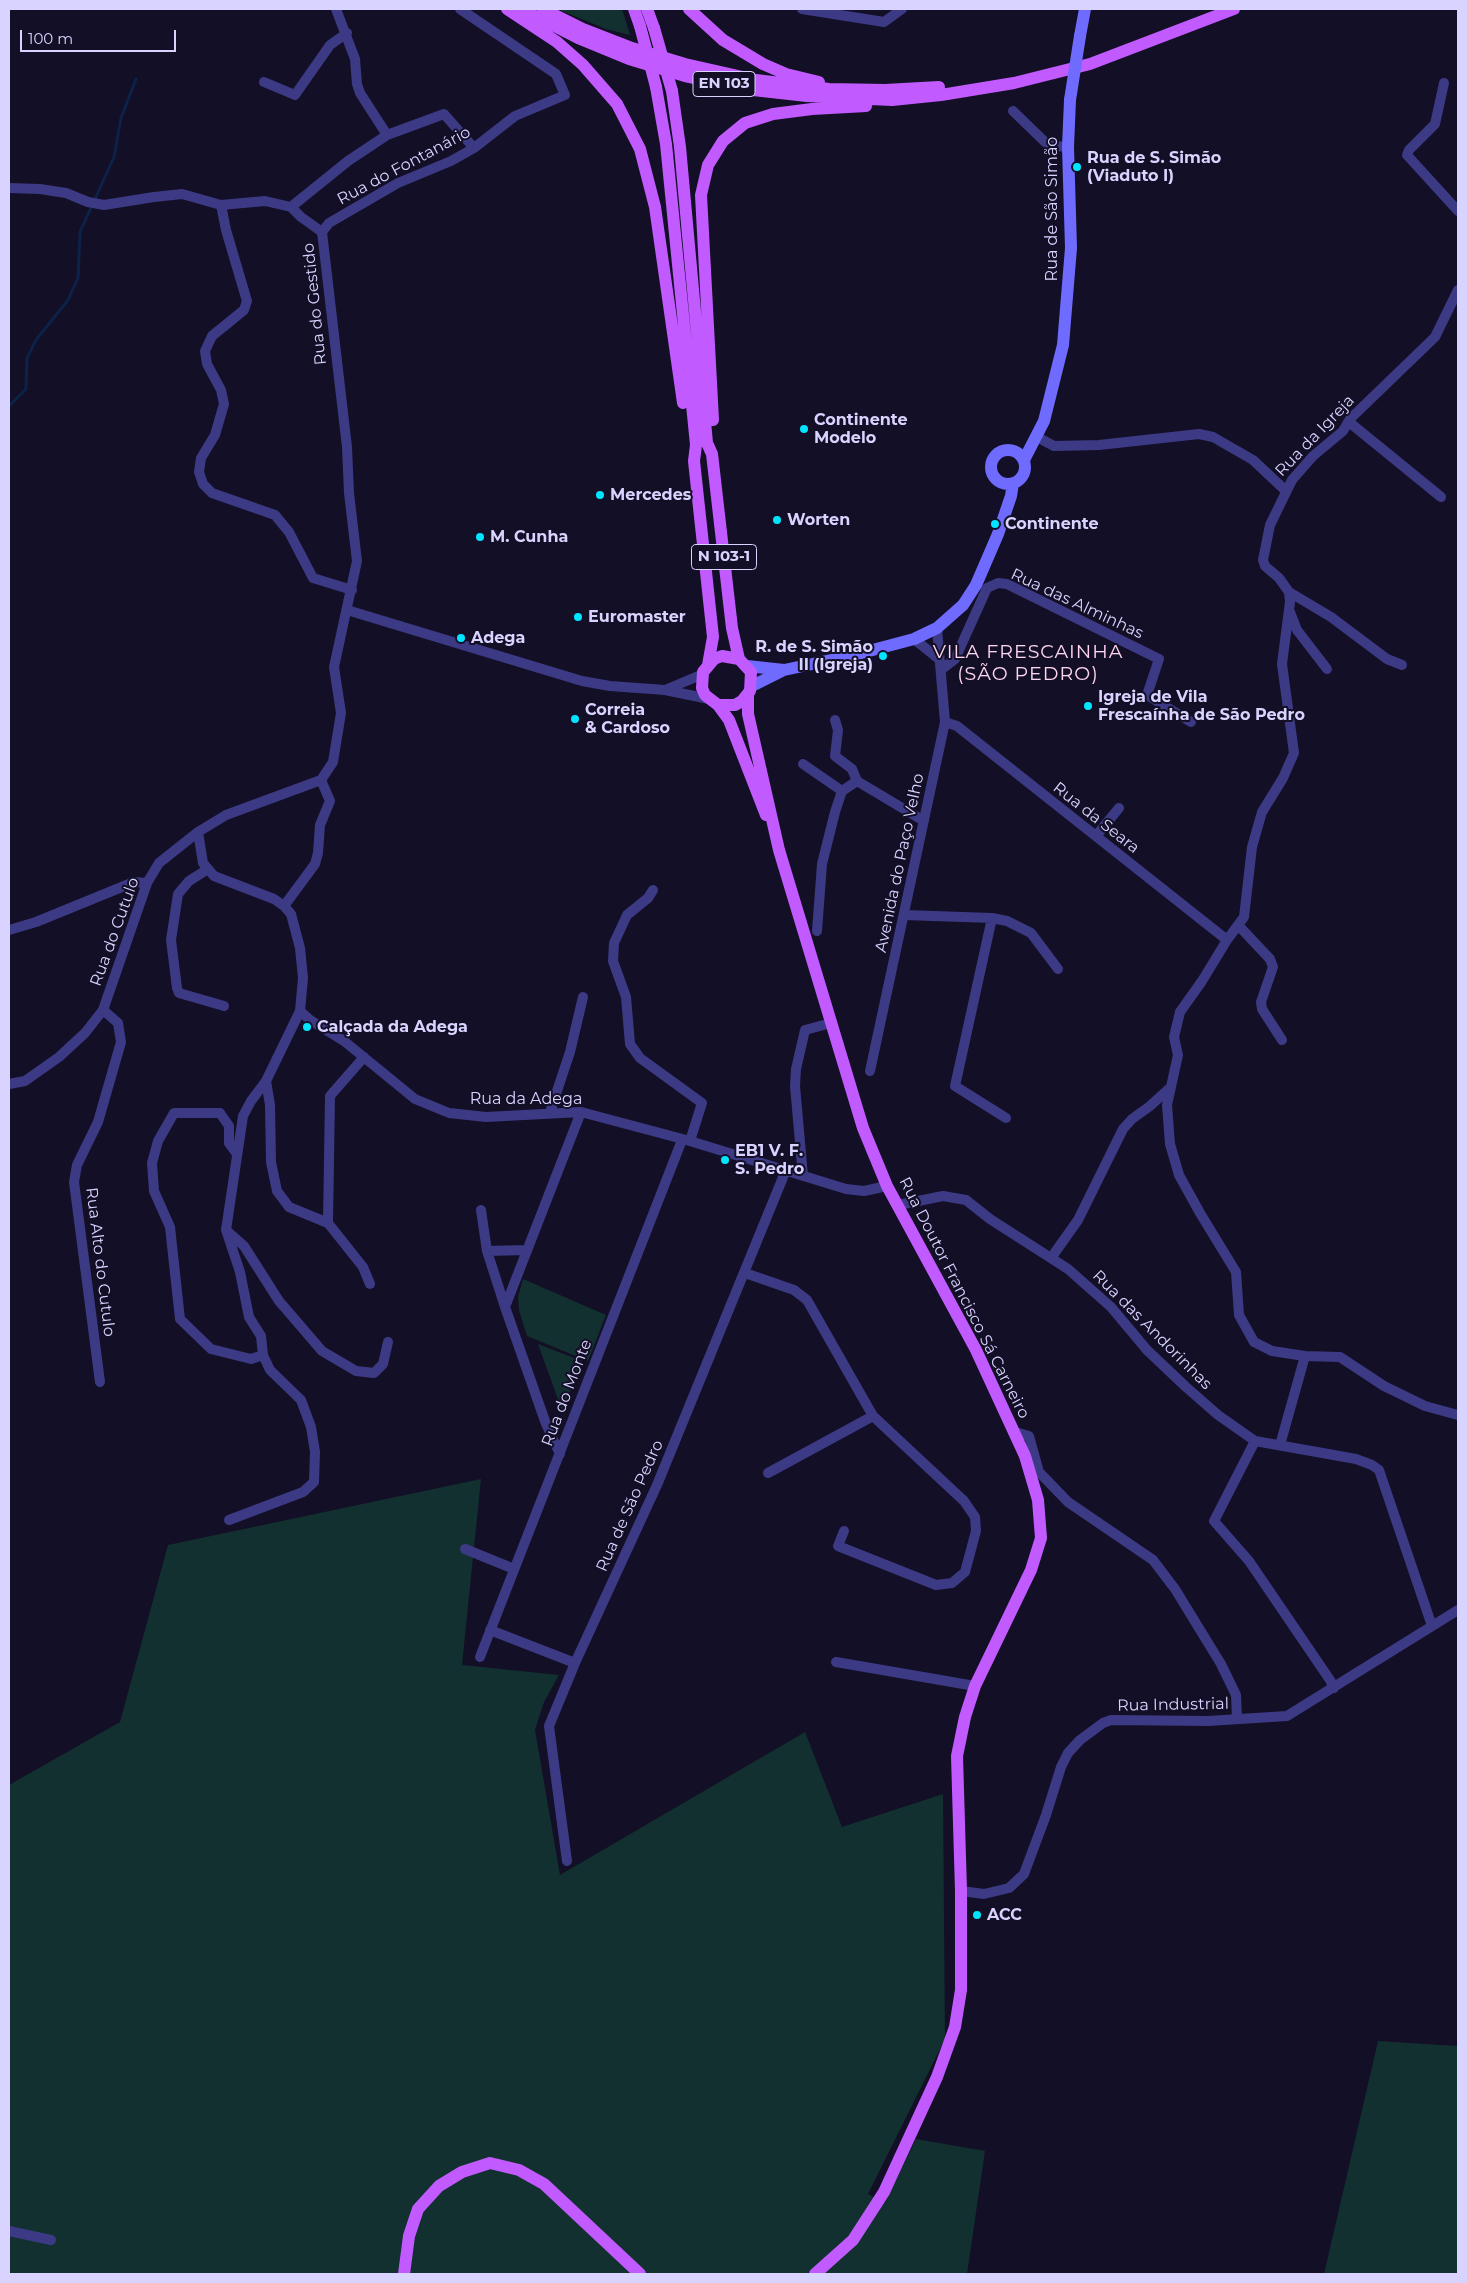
<!DOCTYPE html>
<meta charset="utf-8">
<style>
body{margin:0}
#map{position:relative;width:1467px;height:2283px;overflow:hidden;background:#130f26;font-family:Montserrat,sans-serif}
canvas{display:block}
.frame{position:absolute;inset:0;border:10px solid #d9d4ff;pointer-events:none}
.scale{position:absolute;left:20px;top:30px;width:156px;height:22px;box-sizing:border-box;border:2px solid #d9d4ff;border-top:0;padding-left:6px;font-size:15px;line-height:18px;white-space:nowrap;color:#d9d4ff;-webkit-text-stroke:4px #130f26;paint-order:stroke}
</style>
<div id="map">
<canvas width="1467" height="2283"></canvas>
<div class="frame"></div>
<div class="scale">100 m</div>
</div>
<script>
const g = document.querySelector('canvas').getContext('2d');
g.lineJoin = 'round';
function paint(path, color) { g.fillStyle = color; g.fill(path, 'evenodd'); }
const toPath = rows => new Path2D(rows.map(r => 'M' + r).join(''));
function strokePath(path, color, width, dash) { g.strokeStyle = color; g.lineWidth = width; g.lineCap = dash ? 'butt' : 'round'; g.setLineDash(dash || []); g.stroke(path); }
function label(font, color, halo, rows, align = 'center') {
  g.font = font + ' Montserrat,sans-serif'; g.lineWidth = 4; g.setLineDash([]); g.textBaseline = 'middle'; g.strokeStyle = halo; g.fillStyle = color; for (const [text, x, y, turn = 0] of rows) {
    g.save(); g.translate(x, y); g.rotate((+turn || 0) * Math.PI / 180); g.textAlign = isNaN(turn) ? turn : align; if (halo) g.strokeText(text, 0, 0); g.fillText(text, 0, 0); g.restore();
  }
}
const green = toPath([
 [557,9,622,9,630,35,606,29],
 [523,1279,606,1315,588,1361,527,1336,519,1310,518,1297],
 [538,1344,582,1361,562,1411,560,1405],
 [481,1479,462,1665,559,1675,544,1702,535,1730,560,1875,805,1732,842,1827,943,1794,945,2039,868,2194,885,2203,916,2139,985,2151,967,2274,9,2274,9,1785,120,1722,168,1545],
 [1378,2041,1458,2046,1458,2274,1324,2274]
]);
const stream = toPath([
 [9,406,26,389,27,358,36,340,68,300,78,278,80,232,114,157,121,118,136,79]
]);
const minor = toPath([
 [336,9,355,59,357,84,360,93,387,135],
 [802,9,884,22,902,9],
 [264,82,295,95,330,45,347,33],
 [1444,83,1435,124,1409,150,1407,155,1458,211],
 [1013,111,1045,142,1055,146,1068,147],
 [9,188,40,189,66,193,88,202,104,205,154,197,182,194,221,205,265,201,291,207,301,217,322,232,347,447,349,493,357,561,334,667,341,713,333,762,321,780,226,815,198,832,159,863,147,883,103,1010,85,1033,59,1057,25,1081,9,1084],
 [221,205,226,230,247,301,244,310,212,336,205,351,207,364,221,390,224,404,215,435,201,458,199,472,203,484,212,493,275,515,289,532,313,578,352,590],
 [291,207,348,161,387,135,444,114,474,148],
 [322,232,329,223,398,183,451,161,474,148,515,116,565,95,556,74,460,9],
 [1458,290,1435,337,1350,419,1343,431,1313,456,1292,480,1270,525,1263,560,1265,566,1279,578,1289,592,1290,602,1282,664,1294,753,1283,778,1262,812,1252,847,1244,917,1227,940,1202,981,1180,1012,1174,1037,1178,1055,1167,1105,1170,1144,1179,1175,1200,1213,1236,1272,1239,1315,1254,1342,1272,1351,1305,1356,1340,1357,1384,1386,1425,1406,1458,1415],
 [1349,422,1441,497],
 [1037,437,1054,446,1099,445,1199,434,1213,437,1253,460,1286,491],
 [1289,592,1331,617,1387,659,1402,665],
 [347,610,582,681,610,686,665,690,709,699],
 [1290,612,1297,630,1327,669],
 [914,639,939,659],
 [942,669,955,659,987,588,998,583,1007,584,1159,659,1147,695,1191,722],
 [665,690,703,674],
 [835,720,838,730,835,756,852,769,857,781,924,821],
 [945,722,957,726,1227,940],
 [803,764,842,791],
 [198,832,203,863,214,876,274,899,284,906,291,914,300,948,303,978,300,1011,310,1020,344,1041,415,1099,449,1113,486,1117,581,1112,690,1141,846,1189,864,1191,887,1186],
 [1096,836,1119,808],
 [208,869,189,881,178,894,171,940,177,988,179,993,224,1006],
 [653,890,648,898,627,915,614,943,613,961,626,997,630,1044,640,1058,702,1103,690,1141],
 [284,906,315,864,318,853,320,825,330,801,321,780],
 [904,915,992,918,1007,921,1031,933,1058,969],
 [992,918,955,1086,1006,1118],
 [1238,925,1270,959,1273,967,1261,1002,1262,1009,1282,1040],
 [9,930,36,922,134,882,147,883],
 [817,931,822,864,835,812,842,791,857,781],
 [364,1057,330,1096,328,1223,363,1267,370,1284],
 [870,1071,945,722,937,628],
 [266,1081,270,1105,271,1162,277,1191,289,1207,328,1223],
 [550,1112,570,1052,583,997],
 [237,1154,229,1143,229,1126,220,1113,174,1113,158,1141,152,1163,154,1191,170,1227,180,1319,211,1349,251,1359,263,1355],
 [803,1176,795,1086,796,1069,805,1030,831,1023],
 [898,1205,943,1196,966,1200,990,1219,1068,1269,1111,1307,1147,1350,1186,1387,1218,1415,1255,1441,1356,1459,1372,1465,1379,1470,1432,1626],
 [481,1210,487,1251],
 [227,1231,244,1246,279,1301,322,1351,356,1371,374,1373,383,1364,388,1342],
 [1051,1258,1078,1220,1123,1129,1132,1119,1150,1106,1171,1087],
 [745,1273,794,1290,807,1300,873,1416,964,1501,975,1517,976,1531,965,1572,952,1583,936,1585,838,1546,844,1531],
 [505,1307,487,1251,526,1250],
 [100,1382,74,1182,77,1165,98,1122,121,1042,118,1023,103,1010],
 [1015,1432,1029,1436,1039,1472,1068,1502,1153,1560,1175,1589,1221,1664,1236,1695,1237,1719],
 [1255,1441,1214,1521,1249,1561,1330,1680,1334,1688],
 [1280,1445,1305,1356],
 [560,1454,546,1424,505,1307,581,1112],
 [768,1473,873,1416],
 [229,1520,303,1492,314,1482,315,1452,311,1427,301,1400,270,1370,263,1355,261,1336,249,1317,240,1272,226,1230,243,1116,251,1101,266,1081,300,1011],
 [465,1549,514,1569],
 [490,1630,575,1663],
 [480,1657,682,1140],
 [836,1662,975,1686],
 [567,1861,549,1726,575,1663,657,1485,786,1170],
 [961,1891,984,1894,1009,1888,1024,1874,1046,1815,1061,1767,1068,1753,1080,1740,1103,1723,1111,1720,1208,1721,1287,1716,1458,1610],
 [9,2231,51,2240]
]);
const secondary = toPath([
 [1080,36,1085,9],
 '991 467a17 17 0 1 1 34 0a17 17 0 1 1-34 0Z',
 [1024,460,1044,421,1063,345,1071,248,1068,147,1070,100],
 [747,666,784,670],
 [752,686,784,670,850,656,914,639,937,628,963,605,976,585,998,534,1011,496,1013,483]
]);
const primary = toPath([
 [507,9,557,42,583,65,617,104,640,149,655,207,683,403],
 [521,9,578,38,629,59,685,76,753,90,807,96,892,100,941,95,1014,83,1090,64,1234,9],
 [543,9,583,29,632,48,685,64,756,80,829,89,885,90,939,87],
 [634,9,640,26],
 [647,9,654,28],
 [689,9,723,40,763,64,786,74,819,82],
 [656,87,666,144,696,445,694,461,713,637,708,665],
 [672,91,680,147,707,443,712,454,732,628,739,659],
 [713,420,701,195,708,165,723,141,745,123,773,114,812,109,866,106],
 [748,695,748,714,779,850,863,1128,887,1186,976,1350,1025,1456,1038,1500,1041,1538,1031,1570,975,1686,965,1717,957,1756,961,1891,961,1990,955,2027,937,2077,884,2192,853,2240,815,2274],
 [718,705,735,705,742,701,750,691,751,672,739,659,722,656,714,659,703,672,702,688,705,695,718,705,729,720,766,815],
 [404,2274,409,2236,418,2209,439,2186,462,2172,490,2163,519,2170,544,2184,640,2274]
]);
const secondaryBridge = toPath([
 [1070,100,1080,36]
]);
const primaryBridge = toPath([
 [640,26,656,87],
 [654,28,672,91]
]);
const markers = [
 [1077,167,5,"#00e5ff"],
 [804,429,5,"#00e5ff"],
 [600,495,5,"#00e5ff"],
 [777,520,5,"#00e5ff"],
 [995,524,5,"#00e5ff"],
 [480,537,5,"#00e5ff"],
 [578,617,5,"#00e5ff"],
 [461,638,5,"#00e5ff"],
 [883,656,5,"#00e5ff"],
 [1088,706,5,"#00e5ff"],
 [575,719,5,"#00e5ff"],
 [307,1027,5,"#00e5ff"],
 [725,1160,5,"#00e5ff"],
 [977,1915,5,"#00e5ff"]
];
const shields = [
 [724,84,62],
 [724,557,65]
];
const shieldNames = [
 ["EN 103",724,84],
 ["N 103-1",724,557]
];
const poiNames = [
 ["Rua de S. Simão",1087,158],
 ["(Viaduto I)",1087,176],
 ["Continente",814,420],
 ["Modelo",814,438],
 ["Mercedes",610,495],
 ["Worten",787,520],
 ["Continente",1005,524],
 ["M. Cunha",490,537],
 ["Euromaster",588,617],
 ["Adega",471,638],
 ["R. de S. Simão",873,647,"right"],
 ["II (Igreja)",873,665,"right"],
 ["Igreja de Vila",1098,697],
 ["Frescaínha de São Pedro",1098,715],
 ["Correia",585,710],
 ["& Cardoso",585,728],
 ["Calçada da Adega",317,1027],
 ["EB1 V. F.",735,1151],
 ["S. Pedro",735,1169],
 ["ACC",987,1915]
];
const streetNames = [
 ["Rua do Fontanário",404,166,-28],
 ["Rua de São Simão",1052,209,-90],
 ["Rua do Gestido",315,304,-96],
 ["Rua da Igreja",1315,436,-46],
 ["Rua das Alminhas",1077,604,25],
 ["Rua da Seara",1096,818,38],
 ["Avenida do Paço Velho",900,863,-78],
 ["Rua do Cutulo",115,932,-70],
 ["Rua da Adega",526,1099],
 ["Rua Alto do Cutulo",100,1262,83],
 ["Rua Doutor Francisco Sá Carneiro",964,1298,63],
 ["Rua das Andorinhas",1152,1330,45],
 ["Rua do Monte",567,1393,-69],
 ["Rua de São Pedro",630,1506,-66],
 ["Rua Industrial",1173,1705,-1]
];
const quarterNames = [
 ["VILA FRESCAINHA",1028,652],
 ["(SÃO PEDRO)",1028,674]
];
paint(green, '#12302f');
strokePath(stream, '#0c2248', 3);
strokePath(minor, '#3d3a85', 10);
strokePath(secondary, '#6f6bff', 12);
strokePath(primary, '#c25bff', 12);
strokePath(secondaryBridge, '#6f6bff', 12);
strokePath(primaryBridge, '#c25bff', 12);
for (const [x, y, r, color] of markers) { const dot = new Path2D(); dot.arc(x, y, r, 0, 2 * Math.PI); g.fillStyle = color; g.fill(dot); strokePath(dot, '#130f26', 2); }
for (const [x, y, w] of shields) { const box = new Path2D(); box.roundRect(x - w / 2, y - 12.5, w, 25, 4); g.fillStyle = '#130f26'; g.fill(box); strokePath(box, '#d9d4ff', 1); }
label('bold 15px', '#d9d4ff', null, shieldNames);
label('bold 16px', '#d9d4ff', '#130f26', poiNames, 'left');
label('16px', '#d9d4ff', '#130f26', streetNames);
g.letterSpacing = '1px';
label('19px', '#ffd6f0', '#130f26', quarterNames);
g.letterSpacing = '0px';
</script>
